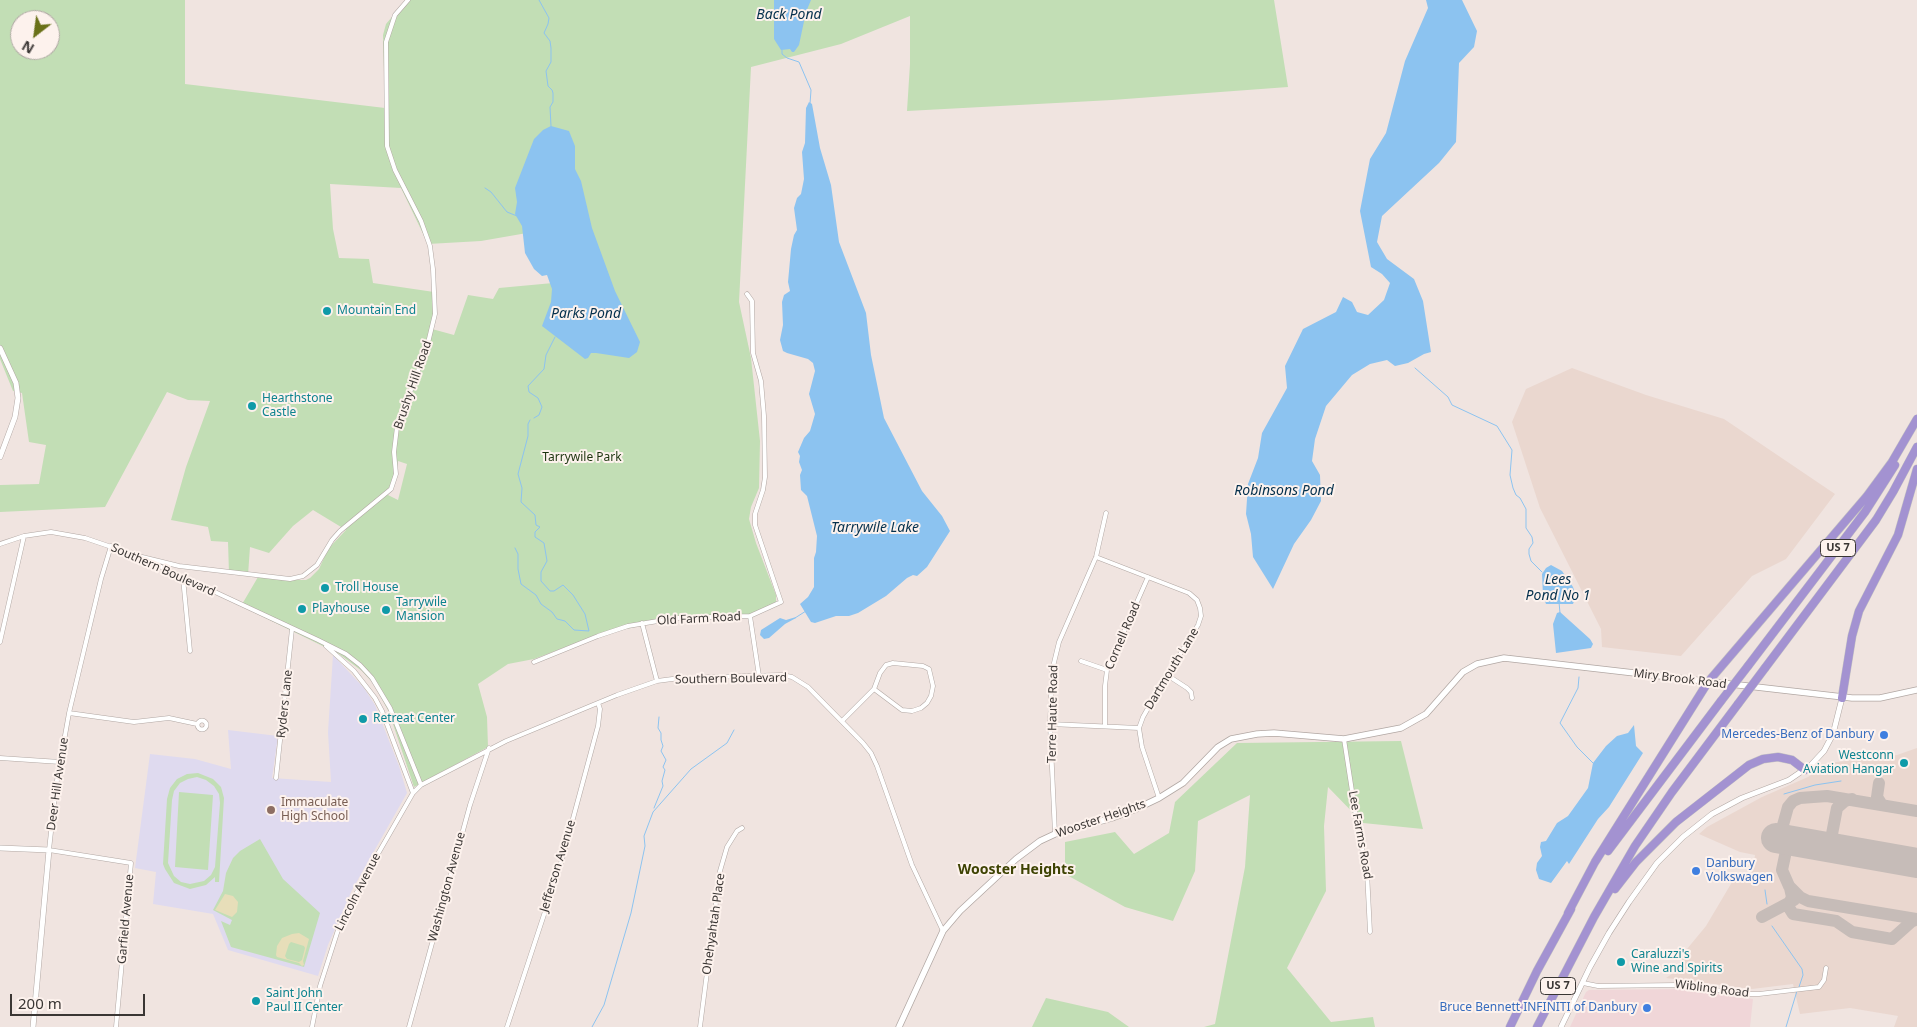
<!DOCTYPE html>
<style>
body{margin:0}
#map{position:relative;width:1917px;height:1027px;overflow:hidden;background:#f0e4e0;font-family:"Noto Sans",sans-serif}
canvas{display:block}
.north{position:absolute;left:10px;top:10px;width:50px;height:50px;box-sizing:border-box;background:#fdf2ed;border:1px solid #afa7a3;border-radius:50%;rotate:210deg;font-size:14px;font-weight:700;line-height:20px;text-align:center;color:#3a3634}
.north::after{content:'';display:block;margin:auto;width:18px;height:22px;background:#6a7119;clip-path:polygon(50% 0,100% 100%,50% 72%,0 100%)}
.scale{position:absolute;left:10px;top:994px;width:135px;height:22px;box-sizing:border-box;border:2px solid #3a3634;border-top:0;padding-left:6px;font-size:15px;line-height:18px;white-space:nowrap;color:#3a3634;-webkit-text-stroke:4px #fdf2ed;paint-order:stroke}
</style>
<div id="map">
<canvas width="1917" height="1027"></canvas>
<div class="north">N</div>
<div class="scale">200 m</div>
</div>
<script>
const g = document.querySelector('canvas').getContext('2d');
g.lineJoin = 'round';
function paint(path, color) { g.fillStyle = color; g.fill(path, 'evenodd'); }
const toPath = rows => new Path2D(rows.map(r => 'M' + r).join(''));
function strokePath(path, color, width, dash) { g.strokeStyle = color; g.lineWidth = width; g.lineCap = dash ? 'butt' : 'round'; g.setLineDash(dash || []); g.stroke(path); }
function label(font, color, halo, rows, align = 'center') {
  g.font = font + ' "Noto Sans",sans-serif'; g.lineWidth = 4; g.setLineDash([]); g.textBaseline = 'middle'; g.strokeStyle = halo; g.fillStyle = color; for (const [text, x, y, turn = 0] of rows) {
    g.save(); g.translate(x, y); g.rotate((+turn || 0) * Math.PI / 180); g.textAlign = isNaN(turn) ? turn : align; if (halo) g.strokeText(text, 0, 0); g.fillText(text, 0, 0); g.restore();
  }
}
const commercial = toPath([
 [1680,989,1753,999,1750,1027,1570,1027,1586,992,1589,990]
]);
const built = toPath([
 [1572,368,1646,395,1724,419,1835,494,1786,559,1752,576,1681,656,1602,647,1601,629,1540,508,1512,422,1526,389],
 [1917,748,1917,1027,1894,1027,1898,1016,1850,1008,1800,1014,1793,984,1752,989,1666,978,1676,971,1687,949,1706,926,1738,872,1752,874,1755,855,1740,852,1699,834,1707,827,1762,797,1808,777,1828,763,1897,755]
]);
const education = toPath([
 [333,655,364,688,375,705,399,766,407,793,352,890,328,945,318,976,228,950,213,914,153,904,156,872,135,868,150,754,195,759,231,769,228,730,278,736,272,778,331,782,328,732]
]);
const green = toPath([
 [0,0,185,0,185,84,385,108,383,35,386,24,406,0,1274,0,1288,87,1112,100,907,111,910,64,910,16,841,44,751,67,739,302,751,358,760,441,759,488,751,507,749,519,756,543,776,595,776,603,748,617,729,615,697,616,644,625,595,636,534,659,508,664,478,684,487,717,488,747,414,787,389,712,373,683,362,671,339,654,241,606,258,577,292,580,306,580,310,578,319,569,328,549,346,530,313,510,293,526,269,553,250,547,248,575,229,573,228,542,211,541,208,527,171,520,186,467,210,401,188,400,167,392,105,507,0,512,0,485,39,484,46,445,29,442,22,393,13,391,0,359],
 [20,20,50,20,50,50,20,50],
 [330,184,401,188,428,244,481,241,527,233,553,283,499,288,493,299,468,295,454,335,432,329,435,303,434,292,373,283,369,259,339,258,333,229],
 [398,461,407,464,398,500,388,495,396,476],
 [1401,741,1423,829,1363,823,1328,787,1324,826,1326,891,1287,968,1331,1022,1373,1017,1375,1027,1204,1027,1215,1024,1245,867,1250,795,1198,821,1195,871,1173,921,1125,907,1065,874,1065,842,1115,832,1134,854,1169,833,1175,802,1237,743],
 [198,773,213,779,221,787,224,798,219,882,215,882,215,877,206,885,190,889,174,883,165,869,163,864,167,799,170,788,177,779,187,774],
 [197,777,206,780,214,786,219,794,220,803,215,867,211,875,204,881,190,884,181,882,174,876,168,863,172,800,174,791,180,783,188,779],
 [179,792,213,795,208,870,175,867],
 [260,839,283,879,320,913,304,967,231,947,221,921,230,925,232,920,213,910,223,891,226,873,233,858,240,851],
 [1046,998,1108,1012,1129,1027,1032,1027]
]);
const sand = toPath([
 [225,894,233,896,238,902,237,912,232,917,215,910],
 [299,933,309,939,303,961,304,965,302,966,299,963,277,957,276,955,277,946,282,938,292,934],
 [291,942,304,946,305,948,302,960,299,962,287,959,285,956,289,944]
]);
const water = toPath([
 [774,0,811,0,806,12,799,45,794,52,792,52,790,49,781,50,774,39],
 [1426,0,1462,0,1477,31,1474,47,1459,63,1456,142,1439,163,1382,216,1377,242,1387,259,1414,279,1423,301,1431,352,1424,354,1408,363,1395,366,1387,360,1370,364,1352,375,1326,406,1315,439,1312,461,1320,475,1321,501,1311,520,1294,544,1273,589,1253,557,1251,534,1246,514,1248,484,1258,458,1262,433,1287,388,1285,366,1303,329,1336,312,1343,297,1352,302,1357,312,1368,315,1384,300,1390,283,1382,274,1371,267,1360,211,1370,159,1386,133,1405,61,1428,8],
 [809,102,812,104,820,148,831,185,839,242,866,313,871,355,884,418,922,491,942,516,950,531,927,567,917,576,913,575,907,578,886,596,858,613,849,616,836,616,815,623,811,622,800,604,808,597,814,587,814,558,816,552,817,536,807,496,801,490,800,475,802,470,799,462,800,456,798,452,804,438,810,431,815,414,809,394,815,371,813,363,808,359,787,353,783,351,780,340,783,325,782,302,784,295,790,291,788,282,791,249,794,235,797,230,794,208,797,198,801,194,804,179,802,152,805,143,806,108],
 [551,126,569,131,575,146,575,169,581,181,592,228,615,291,640,342,637,352,629,358,596,353,591,353,588,358,585,359,542,326,551,302,552,289,547,275,542,276,534,269,525,253,522,226,515,214,517,202,515,188,534,139,543,130],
 [1551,565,1562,571,1573,587,1576,596,1573,604,1546,604,1543,596,1542,574,1546,568],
 [1560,612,1590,639,1593,644,1591,648,1556,653,1553,624,1557,613],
 [796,617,796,618,785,624,769,638,764,639,760,635,761,630,780,618,786,620],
 [1634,725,1636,746,1643,753,1609,807,1598,819,1569,864,1567,861,1551,883,1539,879,1536,870,1537,863,1542,856,1540,847,1541,842,1546,841,1557,823,1568,816,1588,788,1593,763,1606,746,1617,736,1628,733]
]);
const stream = toPath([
 [539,0,549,18,548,24,544,33,550,41,551,48,551,62,546,71,548,86,552,90,553,93,553,102,550,107,551,126],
 [782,50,782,54,787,58,799,62,811,90,810,104],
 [485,188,491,192,507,212,517,216],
 [1415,368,1448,397,1452,405,1497,426,1512,450,1510,475,1513,488,1516,495,1520,498,1526,509,1526,528,1532,537,1533,543,1529,549,1529,554,1531,561,1542,572],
 [534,418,539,415,542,407,538,398,529,392,528,386,544,369,546,355,555,337],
 [515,548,518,554,518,569,521,584,536,595,541,604,552,612,557,619,565,621,574,630,589,631,585,614,573,595,563,585,554,591,550,591,541,581,541,572,547,561,544,543,535,537,535,532,540,527,536,525,535,515,521,502,522,488,518,474,528,436,528,424,530,420],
 [1559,602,1560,613],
 [795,618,806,611],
 [1579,677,1578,688,1560,723,1577,747,1593,763],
 [1784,794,1815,785,1841,781],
 [654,808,663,786,662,781,665,770,663,767,666,760,661,751,663,746,661,740,661,733,658,728,659,717],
 [1765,890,1767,904],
 [1772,926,1802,969,1803,975,1799,987],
 [592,1027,604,1005,631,913,645,846,644,836,653,812,691,769,727,743,734,730],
 [1786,1027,1797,991]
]);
const taxiway = toPath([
 [1879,783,1877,797,1882,805],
 [1794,842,1786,835,1783,825,1788,807,1793,801,1800,798,1827,796,1917,811],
 [1797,842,1786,851,1782,870,1789,886,1800,897,1808,901,1917,919],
 [1848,851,1839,847,1833,839,1832,834,1837,808,1845,801,1852,799],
 [1790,888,1792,897,1788,906,1793,914,1836,921,1852,932,1892,939,1911,922,1917,919],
 [1762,917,1794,900]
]);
const runway = toPath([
 [1776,838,1917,863]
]);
const minor = toPath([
 [0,544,24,536,51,532,85,538,135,555],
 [111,546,101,579,69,713,56,786,49,850,131,863,116,1027],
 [134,555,179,566,290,579,303,576,317,565,332,540,340,531,391,489,396,474,394,452,397,427,427,347,435,314,433,269,430,246,421,221,395,170,387,146,386,42,395,15,408,0],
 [1096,557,1189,593,1197,600,1200,608,1201,616,1198,625,1167,675,1143,717,1139,728],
 [142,558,318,640,346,654,360,665,372,678,390,708,421,785],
 [183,578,190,651],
 [750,616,759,676],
 [642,623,657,681],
 [0,642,24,536],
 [326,646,354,671,375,698,382,711,413,793],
 [1081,661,1107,670],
 [534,662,598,636,628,626,676,618,750,616,781,602,755,525,755,514,763,490,765,477,764,416,761,381,753,353,752,301,747,294],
 [893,663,923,666,929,669,933,686,931,696,927,703,921,708,912,711,902,710,874,689,880,673,886,665,893,663],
 [1167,675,1187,688,1191,692,1192,698],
 [69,713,134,722,169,718,197,724],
 '197.5 725a4.5 4.5 0 1 1 9 0a4.5 4.5 0 1 1-9 0Z',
 [842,721,874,689],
 [1050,724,1139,728,1142,747,1159,798],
 [1105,726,1105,686,1107,670,1148,577],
 [1344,739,1358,830,1367,872,1370,932],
 [0,758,60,762],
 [276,778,292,629],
 [1055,834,1050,724,1052,671,1059,642,1096,557,1106,513],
 [1583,983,1598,986,1678,985,1745,994,1759,994,1819,987,1824,980,1826,968],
 [312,1027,320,986,338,930,364,878,413,793,421,785,506,741,617,695,657,681,680,678,782,675,792,677,808,687,863,743,871,753,877,766,912,865,943,931],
 [409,1027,470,805,489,748],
 [507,1027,561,863,598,726,600,709,598,703],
 [700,1027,720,871,727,847,737,831,742,828]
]);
const tertiary = toPath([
 [0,348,16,383,18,398,15,417,0,457],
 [0,848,49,850,33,1027],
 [1561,1027,1590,967,1609,933,1629,902,1657,863,1683,837,1712,814,1742,798,1789,780,1811,765,1824,751,1833,734,1842,698]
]);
const secondary = toPath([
 [899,1027,943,931,960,911,1016,859,1040,841,1055,834,1112,818,1136,809,1159,798,1183,783,1218,747,1231,739,1257,734,1274,733,1344,739,1401,728,1426,714,1463,672,1477,664,1504,658,1852,698,1880,698,1917,690]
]);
const motorway = toPath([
 [1748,666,1865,512,1895,465],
 [1765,668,1876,520,1893,492,1917,447],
 [1842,698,1852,636,1859,611,1898,535,1917,469],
 [1608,851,1721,701],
 [1615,889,1636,862,1676,822,1749,765,1763,759,1778,757,1792,760,1805,770],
 [1568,913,1595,862,1708,682,1867,496,1892,462,1917,419],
 [1510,1027,1537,971,1571,909],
 [1537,1027,1594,917,1635,846,1672,792,1738,704]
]);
const motorwayBridge = toPath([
 [1721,701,1748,666],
 [1738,704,1765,668]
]);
const markers = [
 [327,311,5,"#0f9aa8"],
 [252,406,5,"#0f9aa8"],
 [325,588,5,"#0f9aa8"],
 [302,609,5,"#0f9aa8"],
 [386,610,5,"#0f9aa8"],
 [363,719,5,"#0f9aa8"],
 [1884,735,5,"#3f7fe0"],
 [1904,763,5,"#0f9aa8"],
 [271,810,5,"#8d6e63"],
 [1696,871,5,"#3f7fe0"],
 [1621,962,5,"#0f9aa8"],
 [256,1001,5,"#0f9aa8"],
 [1647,1008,5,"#3f7fe0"]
];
const shields = [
 [1838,548,35],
 [1558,986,35]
];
const shieldNames = [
 ["US 7",1838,548],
 ["US 7",1558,986]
];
const cultureNames = [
 ["Mountain End",337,311],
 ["Hearthstone",262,399],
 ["Castle",262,413],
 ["Troll House",335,588],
 ["Tarrywile",396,603],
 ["Mansion",396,617],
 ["Playhouse",312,609],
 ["Retreat Center",373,719],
 ["Westconn",1894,756,"right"],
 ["Aviation Hangar",1894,770,"right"],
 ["Caraluzzi's",1631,955],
 ["Wine and Spirits",1631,969],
 ["Saint John",266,994],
 ["Paul II Center",266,1008]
];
const streetNames = [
 ["Brushy Hill Road",413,385,-71],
 ["Southern Boulevard",163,570,24],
 ["Old Farm Road",699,619,-3],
 ["Cornell Road",1123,636,-67],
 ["Dartmouth Lane",1172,669,-59],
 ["Southern Boulevard",731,679,-1],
 ["Miry Brook Road",1680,679,7],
 ["Ryders Lane",285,704,-84],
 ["Terre Haute Road",1053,714,-89],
 ["Deer Hill Avenue",58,784,-82],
 ["Wooster Heights",1101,819,-19],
 ["Lee Farms Road",1360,835,80],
 ["Jefferson Avenue",558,866,-73],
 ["Washington Avenue",447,887,-75],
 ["Lincoln Avenue",358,892,-63],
 ["Garfield Avenue",126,919,-85],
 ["Ohehyahtah Place",714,924,-82],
 ["Wibling Road",1712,989,7]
];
const parkNames = [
 ["Tarrywile Park",582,458]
];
const shopNames = [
 ["Mercedes-Benz of Danbury",1874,735],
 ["Danbury",1706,864,"left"],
 ["Volkswagen",1706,878,"left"],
 ["Bruce Bennett INFINITI of Danbury",1637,1008]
];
const educationNames = [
 ["Immaculate",281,803],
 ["High School",281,817]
];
const waterNames = [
 ["Back Pond",789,15],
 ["Parks Pond",586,314],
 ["Robinsons Pond",1284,491],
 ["Tarrywile Lake",875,528],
 ["Lees",1558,580],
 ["Pond No 1",1558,596]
];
const neighbourhoodNames = [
 ["Wooster Heights",1016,870]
];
paint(commercial, '#f0d6d8');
paint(built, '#ead7cf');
paint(education, '#dfdaef');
paint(green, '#c2deb5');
paint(sand, '#e7deb9');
paint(water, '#8cc3f0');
strokePath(stream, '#8cc3f0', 1);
strokePath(taxiway, '#c6bcb8', 12);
strokePath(runway, '#c6bcb8', 30);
strokePath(minor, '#b1a7a3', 5);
strokePath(tertiary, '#b1a7a3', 6);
strokePath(secondary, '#b1a7a3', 7);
strokePath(motorway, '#c4c3c2', 9);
strokePath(minor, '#fff', 4);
strokePath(tertiary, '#fff', 5);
strokePath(secondary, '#fff', 5.5);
strokePath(motorway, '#a392d1', 8);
strokePath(motorwayBridge, '#c4c3c2', 9, []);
strokePath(motorwayBridge, '#a392d1', 8);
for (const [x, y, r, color] of markers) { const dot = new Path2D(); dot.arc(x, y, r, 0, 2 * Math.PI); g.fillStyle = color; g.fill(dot); strokePath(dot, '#fdf2ed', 2); }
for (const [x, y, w] of shields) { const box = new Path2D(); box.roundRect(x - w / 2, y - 8.5, w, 17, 4); g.fillStyle = '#fdf2ed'; g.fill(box); strokePath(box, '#3a3634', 1); }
label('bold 11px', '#3a3634', null, shieldNames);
label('12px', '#0d838f', '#fdf2ed', cultureNames, 'left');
label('12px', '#3a3634', '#fdf2ed', streetNames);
label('12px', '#1c340e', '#fdf2ed', parkNames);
label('12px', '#366cbe', '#fdf2ed', shopNames, 'right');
label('12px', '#785e54', '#fdf2ed', educationNames, 'left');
label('italic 14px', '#04304d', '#fdf2ed', waterNames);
label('bold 14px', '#3e4303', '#fdf2ed', neighbourhoodNames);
</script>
